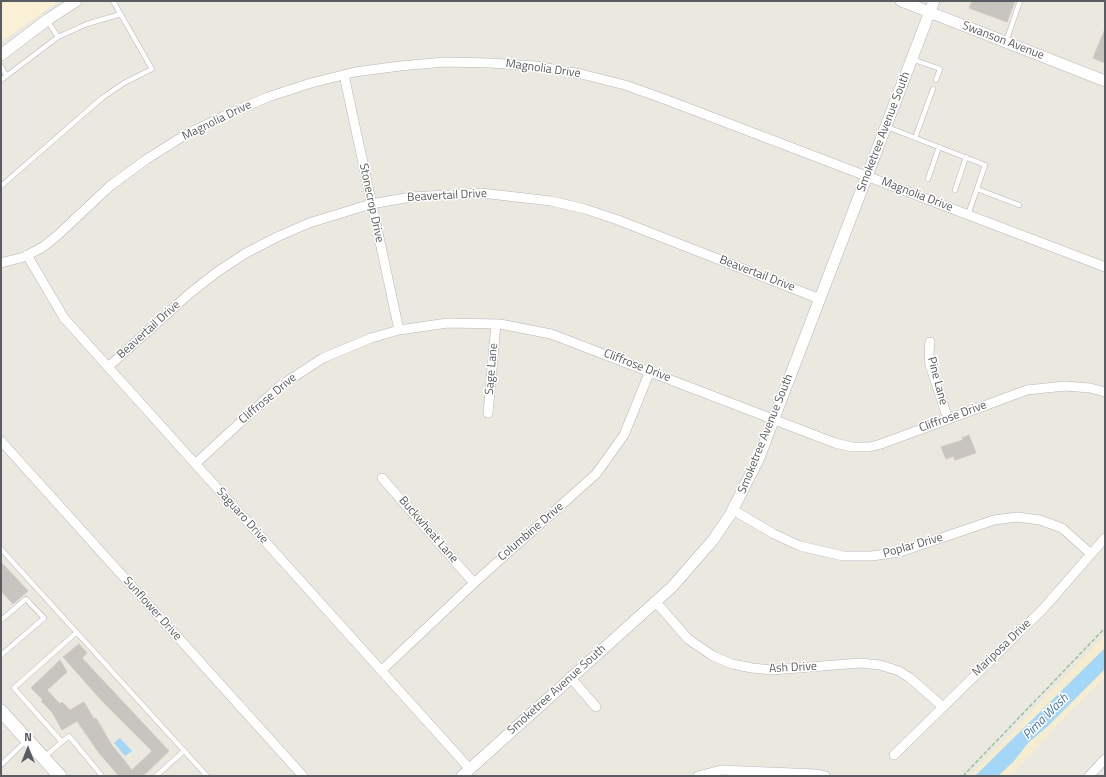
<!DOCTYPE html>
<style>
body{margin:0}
#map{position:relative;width:1106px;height:777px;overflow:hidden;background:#ebe8e0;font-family:"Titillium Web",sans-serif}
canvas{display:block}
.frame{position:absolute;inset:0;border:2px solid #595c60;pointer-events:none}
.north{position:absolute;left:8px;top:729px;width:40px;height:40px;-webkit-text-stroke:3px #fff;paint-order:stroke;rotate:0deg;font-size:11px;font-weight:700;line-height:16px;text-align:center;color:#595c60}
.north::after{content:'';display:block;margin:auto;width:14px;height:18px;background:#595c60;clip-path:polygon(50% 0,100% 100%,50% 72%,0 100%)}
</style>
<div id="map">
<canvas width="1106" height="777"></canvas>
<div class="frame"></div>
<div class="north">N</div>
</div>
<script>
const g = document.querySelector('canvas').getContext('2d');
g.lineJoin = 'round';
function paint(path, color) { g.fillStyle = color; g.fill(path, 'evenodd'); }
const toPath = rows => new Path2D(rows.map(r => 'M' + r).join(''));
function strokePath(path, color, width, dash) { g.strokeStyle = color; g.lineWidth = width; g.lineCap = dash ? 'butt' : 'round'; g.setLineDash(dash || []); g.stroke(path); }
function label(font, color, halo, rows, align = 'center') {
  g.font = font + ' "Titillium Web",sans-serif'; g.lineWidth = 3; g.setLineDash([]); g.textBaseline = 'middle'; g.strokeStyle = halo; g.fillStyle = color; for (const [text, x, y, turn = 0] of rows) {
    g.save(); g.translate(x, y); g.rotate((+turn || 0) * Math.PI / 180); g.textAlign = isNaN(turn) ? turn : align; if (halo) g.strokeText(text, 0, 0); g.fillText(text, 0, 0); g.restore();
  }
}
const commercial = toPath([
 [1,1,59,1,1,42]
]);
const sand = toPath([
 [1105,635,1105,677,1058,724,1011,776,970,776]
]);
const water = toPath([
 [1105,648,1105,669,1048,726,1028,743,1014,761,998,776,975,776],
 [120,738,132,751,125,756,114,743]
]);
const building = toPath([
 [972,1,1015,1,1007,22,969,8,972,1],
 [1105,29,1105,63,1093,58,1105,29],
 [969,435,976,453,955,460,954,456,946,459,941,447,963,440,962,438,969,435],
 [1,562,28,591,13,604,1,591,1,562],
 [79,644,87,653,82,658,169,751,143,776,119,776,99,753,77,721,62,730,52,712,41,701,43,700,31,688,60,660,67,672,47,690,60,704,62,702,70,710,84,702,94,719,96,718,111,744,132,770,152,751,102,701,63,657,79,644]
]);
const path = toPath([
 [963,776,1105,628]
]);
const service = toPath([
 [47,20,58,37],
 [1006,42,1020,1],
 [912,59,940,69,936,80],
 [1,66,6,75],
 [1,80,58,37,87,24,121,14],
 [887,127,985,165,968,215],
 [915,138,933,89],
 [928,179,939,147],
 [1,186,102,98,124,83,152,69,113,1],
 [977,189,1019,205],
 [955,190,966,157],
 [1,549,207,776],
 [1,620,26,599,44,618,1,655],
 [62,742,14,688,77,632],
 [44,757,69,736,102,776],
 [1,765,26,741],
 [156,776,184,751]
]);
const minor = toPath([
 [344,75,399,330],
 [27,255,64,318,469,768],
 [1,263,24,257,43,247,59,234,110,186,147,159,185,135,226,115,268,97,311,83,355,72,400,66,445,62,490,63,536,66,581,74,625,85,667,100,1105,267],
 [930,342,929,354,930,365,948,419],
 [108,367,189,294,217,272,246,253,277,237,309,223,371,204,411,197,481,193,551,201,585,209,618,220,820,299],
 [488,413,496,324],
 [1,441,303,776],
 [195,464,280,386,323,358,371,338,399,330,448,323,500,324,551,334,835,443,852,447,870,447,881,444,1027,390,1065,386,1090,388,1105,392],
 [382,478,474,583],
 [733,510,774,534,800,546,843,556,872,556,900,552,994,520,1017,517,1040,520,1062,528,1090,553],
 [655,601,688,639,713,656,732,664,752,668,772,670,860,663,880,665,899,671,910,678,942,706],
 [382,670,474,583,596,474,624,435,650,371],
 [570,677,596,707],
 [894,755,1043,609,1105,538],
 [698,776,721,770,816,774,825,776],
 [1089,776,1105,759]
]);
const tertiary = toPath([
 [901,1,1105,81],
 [1,55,47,20,76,1],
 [462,776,672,587,713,540,730,515,758,460,934,1]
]);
const secondary = toPath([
 [1,711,60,776]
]);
const streetNames = [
 ["Swanson Avenue",1003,41,21],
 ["Magnolia Drive",543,69,8],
 ["Magnolia Drive",217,121,-26],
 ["Smoketree Avenue South",884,132,-69],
 ["Magnolia Drive",917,195,21],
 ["Beavertail Drive",447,196,-3],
 ["Stonecrop Drive",371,203,78],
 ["Beavertail Drive",757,274,21],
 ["Beavertail Drive",149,330,-42],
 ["Cliffrose Drive",637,366,21],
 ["Sage Lane",492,369,-85],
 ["Pine Lane",937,381,75],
 ["Cliffrose Drive",268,399,-40],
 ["Cliffrose Drive",953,417,-20],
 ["Smoketree Avenue South",766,434,-68],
 ["Saguaro Drive",242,516,48],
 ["Buckwheat Lane",428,530,49],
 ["Columbine Drive",531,532,-41],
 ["Poplar Drive",913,546,-16],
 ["Sunflower Drive",152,609,48],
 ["Mariposa Drive",1002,648,-44],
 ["Ash Drive",793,668,-3],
 ["Smoketree Avenue South",557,690,-42]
];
const waterNames = [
 ["Pima Wash",1046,717,-45]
];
paint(commercial, '#faf0d6');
paint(sand, '#f6ecd0');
paint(water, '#a4d6f7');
paint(building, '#c8c5c0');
strokePath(building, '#cfc9bf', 1);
strokePath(service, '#b3b6ba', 5.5);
strokePath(minor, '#b3b6ba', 10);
strokePath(tertiary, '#b3b6ba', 12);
strokePath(secondary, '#b2b5ba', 14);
strokePath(path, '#99c1a2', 1.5, [4, 2]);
strokePath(service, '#fff', 4.5);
strokePath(minor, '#fff', 9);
strokePath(tertiary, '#fff', 11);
strokePath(secondary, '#fff', 13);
label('12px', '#595c60', '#fff', streetNames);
label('italic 13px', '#4478a6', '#fff', waterNames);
</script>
